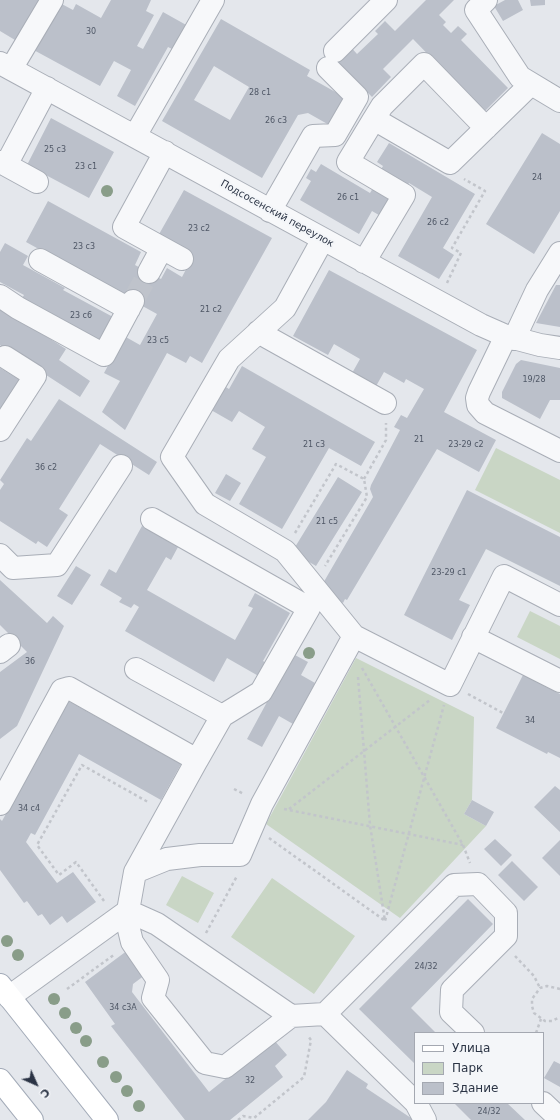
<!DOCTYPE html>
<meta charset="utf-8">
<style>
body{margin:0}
#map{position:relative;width:560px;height:1120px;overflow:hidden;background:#e4e7ec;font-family:"DejaVu Sans",sans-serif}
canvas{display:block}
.legend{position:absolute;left:414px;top:1032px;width:130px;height:72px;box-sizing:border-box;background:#f4f6f9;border:1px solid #a4a8b1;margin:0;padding:5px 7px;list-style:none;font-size:12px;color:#2b3445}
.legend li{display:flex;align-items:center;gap:8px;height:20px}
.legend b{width:20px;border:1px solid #a4a8b1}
.north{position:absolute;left:16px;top:1064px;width:40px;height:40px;-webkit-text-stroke:3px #f4f6f9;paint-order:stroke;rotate:135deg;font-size:11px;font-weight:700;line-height:16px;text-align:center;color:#2b3445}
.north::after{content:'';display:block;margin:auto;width:14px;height:18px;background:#2b3445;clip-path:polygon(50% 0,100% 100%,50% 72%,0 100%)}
</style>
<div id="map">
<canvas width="560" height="1120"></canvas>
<ul class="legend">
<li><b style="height:5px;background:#fff"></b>Улица</li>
<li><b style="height:11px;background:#c9d6c5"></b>Парк</li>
<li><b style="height:11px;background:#bbc0ca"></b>Здание</li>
</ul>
<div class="north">С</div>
</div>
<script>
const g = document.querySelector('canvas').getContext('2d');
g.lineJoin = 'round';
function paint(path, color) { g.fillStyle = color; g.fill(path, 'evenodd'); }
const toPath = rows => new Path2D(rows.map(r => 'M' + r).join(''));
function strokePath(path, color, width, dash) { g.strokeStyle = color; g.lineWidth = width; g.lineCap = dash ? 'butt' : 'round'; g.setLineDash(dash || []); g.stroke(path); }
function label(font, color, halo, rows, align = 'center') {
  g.font = font + ' "DejaVu Sans",sans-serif'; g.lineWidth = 4; g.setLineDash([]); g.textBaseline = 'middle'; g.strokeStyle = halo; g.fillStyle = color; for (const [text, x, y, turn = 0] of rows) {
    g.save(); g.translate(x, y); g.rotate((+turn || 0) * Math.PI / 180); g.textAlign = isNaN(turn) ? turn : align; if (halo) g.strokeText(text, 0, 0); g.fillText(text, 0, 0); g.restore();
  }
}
const green = toPath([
 [496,448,560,480,560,533,475,490],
 [530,611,560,626,560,659,517,637],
 [356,658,474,717,472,800,464,814,486,826,400,918,266,824],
 [182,876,214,893,198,923,166,905],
 [272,878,355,936,314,994,231,937]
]);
const building = toPath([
 [0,0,46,0,20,43,0,31],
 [111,0,151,0,146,11,154,15,137,46,143,49,163,12,188,26,174,50,168,47,135,106,117,96,131,70,114,61,100,86,30,48,58,2,73,10,76,4,101,18],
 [426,0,454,0,439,15,446,22,443,25,451,33,458,26,467,34,461,40,508,88,484,112,413,39,383,69,391,77,372,97,335,59,349,45,357,54,378,34,375,31,385,21,395,31],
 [505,0,518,0,523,10,503,21,494,6],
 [530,0,545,0,545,5,531,6],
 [221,19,310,70,307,76,346,98,331,126,308,113,298,115,262,178,162,121],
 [214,66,249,87,230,120,194,100],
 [51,118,114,152,89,198,27,165],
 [542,133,560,144,560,211,534,254,486,224],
 [389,143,475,194,443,248,454,255,439,279,398,256,432,197,409,183,406,189,379,173,383,166,377,162],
 [321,164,370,193,376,183,397,196,384,218,372,211,359,234,300,200,311,181,306,178,311,169,316,172],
 [184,190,272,238,202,363,190,356,186,363,167,353,125,430,102,412,120,381,104,373,124,336,140,345,157,314,26,242,48,201,141,252,135,265,161,279,167,268,182,277,193,256,158,236],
 [5,243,28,256,23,265,65,288,63,290,113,317,99,343,21,300,24,295,0,282,0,252],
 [329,270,477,350,444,412,496,440,479,472,437,449,347,600,345,599,343,603,328,595,331,590,322,585,373,497,370,489,371,485,400,430,394,427,401,415,407,418,424,389,406,379,404,383,384,372,375,388,351,375,360,359,334,344,328,355,293,336],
 [556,285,560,285,560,327,536,323],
 [0,307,66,349,59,360,90,381,80,397,0,345],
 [521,360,560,368,560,400,550,400,540,419,502,398,502,392,516,364],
 [242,366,375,442,361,466,329,448,282,529,239,504,266,457,252,449,265,427,239,411,232,422,211,410,224,386,229,389],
 [0,368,21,381,0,413],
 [59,399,157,462,149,475,100,444,59,509,68,515,47,547,38,541,36,544,0,521,0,490,4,484,0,480,27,438,31,441],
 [226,474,241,483,230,501,215,493],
 [338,477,362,492,316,566,292,552],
 [467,490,560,537,560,586,486,549,459,600,470,605,452,640,404,615],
 [142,526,178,547,171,560,166,557,147,590,235,640,253,608,248,606,255,593,290,613,263,661,269,665,262,678,227,658,214,682,125,631,139,607,134,604,131,608,119,602,122,598,100,585,109,569,116,573],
 [76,566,91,575,72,605,57,596],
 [0,580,47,623,53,616,64,626,17,726,0,739,0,672,27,652,0,625],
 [293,654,308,662,301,675,315,683,293,724,279,716,262,747,247,739],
 [523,675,560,694,560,758,548,752,547,754,496,728],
 [68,701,181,764,161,800,79,754,35,835,31,833,26,842,57,883,73,872,96,902,67,923,62,916,50,925,42,914,38,916,27,901,24,903,0,870,0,819,2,821],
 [555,786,560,790,560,832,534,807],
 [472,800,494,812,486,826,464,814],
 [495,839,512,855,501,866,484,849],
 [560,840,560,876,542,858],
 [512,861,538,887,524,901,498,875],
 [468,899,493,924,411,1008,436,1033,415,1033,415,1064,359,1009],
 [128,950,145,975,133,984,132,992,209,1092,274,1040,287,1055,275,1066,283,1077,230,1120,185,1120,111,1026,115,1024,85,982],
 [554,1061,560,1064,560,1087,544,1078],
 [347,1070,368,1084,366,1088,414,1120,308,1120,326,1102],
 [454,1103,507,1103,525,1120,471,1120]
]);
const minorTunnel = toPath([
 [133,301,149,272]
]);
const path = toPath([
 [447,283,461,253,452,248,485,191,464,179],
 [364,479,386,440,386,423],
 [295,533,336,464,364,479,367,497,325,566],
 [362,668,463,845,470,863],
 [358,677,370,825,385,921,444,705],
 [468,694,503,713],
 [234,789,244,794],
 [284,809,463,845],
 [289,809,430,700],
 [269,838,384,920],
 [104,901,76,862,59,875,37,845,82,765,148,802],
 [206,933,237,876],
 [515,956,534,976,540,988],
 [67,989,115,954],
 [560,989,547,986,540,988,532,999,532,1006,534,1013,545,1021,552,1021,560,1017],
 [536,1033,541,1019],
 [238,1120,243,1116,254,1118,304,1077,311,1040,308,1036]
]);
const minor = toPath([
 [486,0,476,10,520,77,560,101],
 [335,51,386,0],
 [0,63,481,325,506,336,540,345,560,348],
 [11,69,52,0],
 [374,119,382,106,424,64,486,128],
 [135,136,213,0],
 [165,152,124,227,182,259],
 [0,162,6,165,47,88],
 [6,165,37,182],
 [270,211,313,136,335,135,357,97,328,68],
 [323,239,285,308,229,359,172,457,205,504,285,551,354,636],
 [40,260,129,309],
 [364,262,404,195,348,162,374,119,450,163,531,84],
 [149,272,162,248],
 [0,296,18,308,104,355,133,301],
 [258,332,385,403],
 [506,336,479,392,477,398,478,405,485,413,560,451],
 [514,339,537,290,560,253],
 [0,430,35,376,5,357],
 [152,519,309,608,261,692,222,716],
 [0,555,13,568,57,565,121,466],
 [473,637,560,681],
 [0,652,9,645],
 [136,669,222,716,197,760],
 [0,804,62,690,69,688,197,760,135,872],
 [128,911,157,924,291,1016,325,1014,415,1102],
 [125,913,132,942,158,980,153,998,205,1063,225,1067,291,1016],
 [9,997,128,911,135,872,167,859,200,855,240,855,262,804,354,636,450,685,504,576,560,605],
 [325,1014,454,885,478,884,506,913,506,936,452,990,451,1012,473,1033],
 [416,1103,425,1120],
 [543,1103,560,1119]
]);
const major = toPath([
 [0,985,107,1120],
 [0,1080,32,1120]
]);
const trees = [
 [107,191],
 [309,653],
 [7,941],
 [18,955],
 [54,999],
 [65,1013],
 [76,1028],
 [86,1041],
 [103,1062],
 [116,1077],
 [127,1091],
 [139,1106]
];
const numberNames = [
 ["30",91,32],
 ["28 с1",260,93],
 ["26 с3",276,121],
 ["25 с3",55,150],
 ["23 с1",86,167],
 ["24",537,178],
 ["26 с1",348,198],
 ["26 с2",438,223],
 ["23 с2",199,229],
 ["23 с3",84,247],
 ["21 с2",211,310],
 ["23 с6",81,316],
 ["23 с5",158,341],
 ["19/28",534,380],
 ["21",419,440],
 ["21 с3",314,445],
 ["23-29 с2",466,445],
 ["36 с2",46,468],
 ["21 с5",327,522],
 ["23-29 с1",449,573],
 ["36",30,662],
 ["34",530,721],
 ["34 с4",29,809],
 ["24/32",426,967],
 ["34 с3А",123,1008],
 ["32",250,1081],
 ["24/32",489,1112]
];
const streetNames = [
 ["Подсосенский переулок",277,214,29]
];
paint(green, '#c9d6c5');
paint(building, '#bbc0ca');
strokePath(minorTunnel, '#bfc3cb', 22, [22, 11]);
strokePath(minor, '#a9aeb7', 24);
strokePath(major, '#a3abb8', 24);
strokePath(path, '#c2c5cb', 2.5, [3, 3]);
strokePath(minor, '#f7f8fa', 22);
strokePath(major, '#fff', 22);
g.fillStyle = '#899d89';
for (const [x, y] of trees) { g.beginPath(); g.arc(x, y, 6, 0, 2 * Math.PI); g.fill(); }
label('8px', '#4f5766', null, numberNames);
label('10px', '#2b3445', '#f4f6f9', streetNames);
</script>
